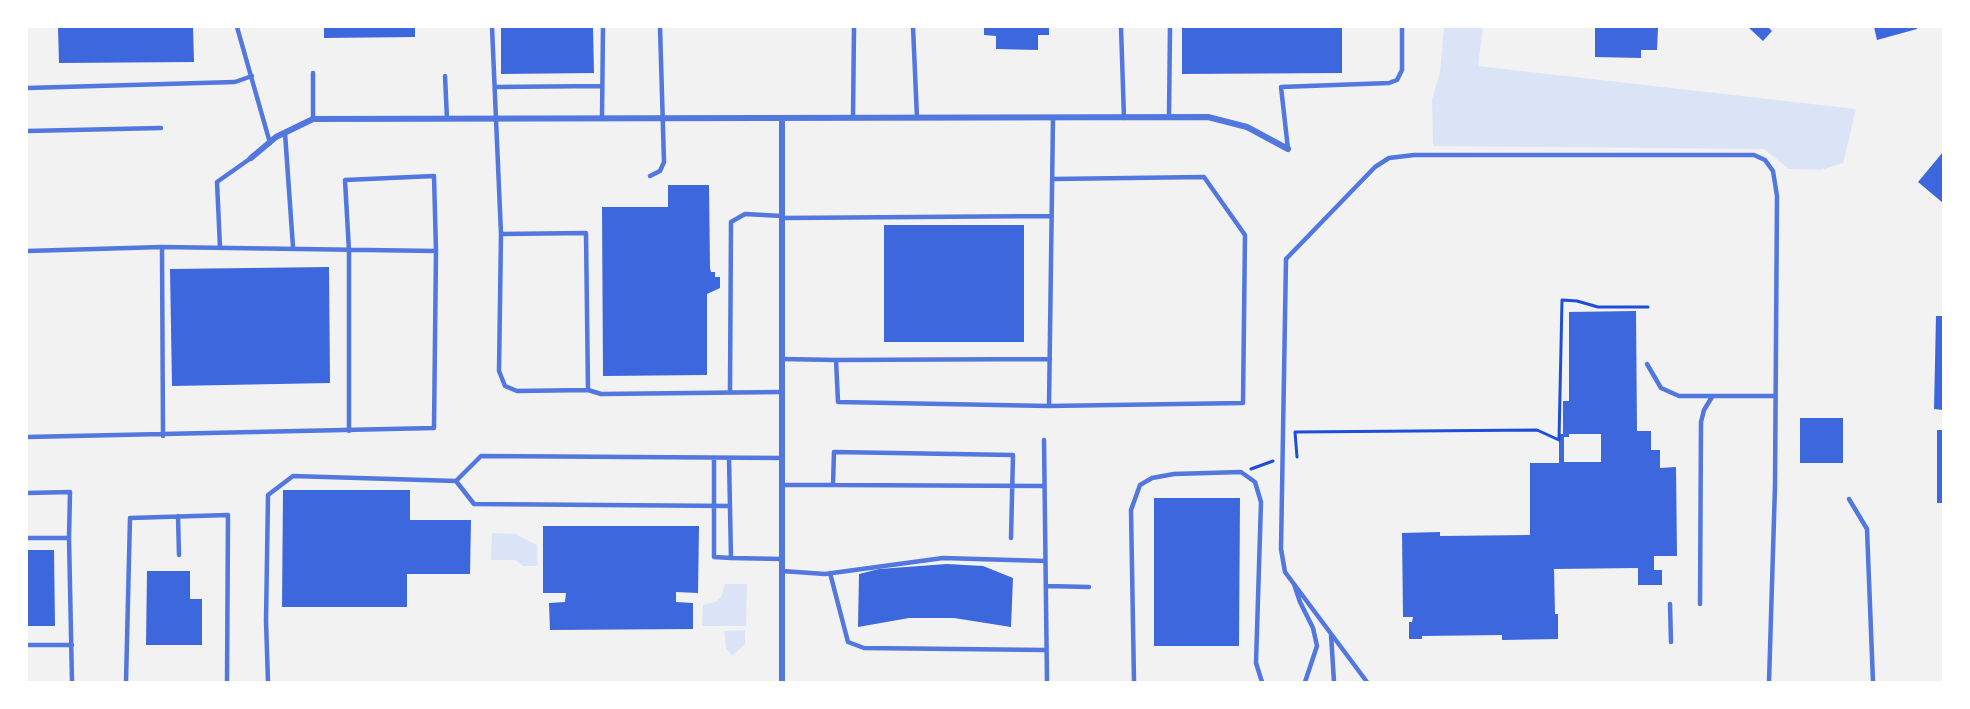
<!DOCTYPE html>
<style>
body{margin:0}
#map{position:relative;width:1970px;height:709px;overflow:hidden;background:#f2f2f2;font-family:"Fira Sans Condensed",sans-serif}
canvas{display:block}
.frame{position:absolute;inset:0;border:28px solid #fff;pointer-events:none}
</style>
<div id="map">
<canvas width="1970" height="709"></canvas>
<div class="frame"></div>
</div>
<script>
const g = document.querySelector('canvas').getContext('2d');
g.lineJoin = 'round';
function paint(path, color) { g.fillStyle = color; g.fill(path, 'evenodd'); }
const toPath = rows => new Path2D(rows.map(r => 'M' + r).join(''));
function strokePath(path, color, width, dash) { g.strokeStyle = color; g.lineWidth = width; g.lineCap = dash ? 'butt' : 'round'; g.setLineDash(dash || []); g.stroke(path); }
const green = toPath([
 [1444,27,1483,27,1478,66,1856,109,1843,163,1821,170,1789,169,1764,149,1433,146,1432,99,1440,72],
 [492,533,515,534,537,545,537,566,523,566,515,560,491,560],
 [725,584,747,584,746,626,702,626,703,605,715,602,721,597],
 [745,630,745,644,732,656,726,648,724,631]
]);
const building = toPath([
 [58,27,193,27,194,62,59,63],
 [324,27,415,27,415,37,324,38],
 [501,27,593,27,594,73,501,74],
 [984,27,1049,27,1049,35,1038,35,1038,50,996,49,996,36,984,35],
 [1182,27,1342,27,1342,73,1182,74],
 [1595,27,1658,27,1657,50,1641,50,1641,58,1595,57],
 [1748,27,1768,27,1772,31,1763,41],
 [1874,27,1917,27,1917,29,1877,40],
 [1943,152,1943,203,1918,182],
 [668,185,709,185,710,268,711,272,715,272,715,277,720,277,720,288,707,294,707,375,603,376,602,207,668,207],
 [884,225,1024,225,1024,342,884,342],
 [329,267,330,383,172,386,170,269],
 [1636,311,1637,431,1651,431,1651,450,1660,450,1660,468,1676,467,1677,556,1654,556,1654,570,1662,570,1662,585,1638,585,1638,568,1554,569,1555,614,1558,614,1558,639,1502,640,1502,635,1422,636,1422,639,1409,639,1409,622,1412,622,1413,617,1403,617,1402,533,1440,532,1440,536,1530,535,1530,463,1559,463,1559,434,1563,434,1563,401,1569,401,1569,312],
 [1569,434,1601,434,1601,462,1564,462,1564,437,1569,437],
 [1936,316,1943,316,1943,410,1934,409],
 [1800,418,1843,418,1843,463,1800,463],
 [1937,430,1943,430,1943,503,1937,503],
 [283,490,410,490,410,520,471,520,470,574,407,574,407,607,282,607],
 [1154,498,1240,498,1239,646,1154,646],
 [543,526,699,526,698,593,676,592,676,602,693,603,693,629,550,630,549,603,565,602,566,593,543,593],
 [27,550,54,550,55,626,27,626],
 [947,564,983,566,1013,578,1011,627,954,618,909,618,858,627,859,574,879,569],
 [147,571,190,571,190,599,202,599,202,645,146,645]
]);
const path = toPath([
 [1297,457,1295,432,1537,430,1559,440,1562,300,1577,301,1598,307,1648,307],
 [1251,469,1273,461]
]);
const service = toPath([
 [237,27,270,143],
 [492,27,501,234,499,371,505,386,517,391,588,390,601,394,782,392],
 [913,27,917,118],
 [1121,27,1124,118],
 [313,73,313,119],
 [445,76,447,119],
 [495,87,602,86],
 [27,88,235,82,252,76],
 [1169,117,1170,27],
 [602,118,603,27],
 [853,118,854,27],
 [27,131,161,128],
 [285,133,293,247],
 [1288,149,1281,87,1389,83,1397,80,1402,70,1402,27],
 [650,176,660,171,664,162,660,27],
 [782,218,1052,216],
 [501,234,586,233,588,390],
 [162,247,163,436],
 [220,247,217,182,251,158],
 [27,251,162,247,436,251,434,428,27,437],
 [782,359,836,360,838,402,1049,406,1053,118],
 [836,360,1050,359],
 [1647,364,1661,388,1679,396,1775,396],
 [730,391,731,222,745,214,782,216],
 [1049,406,1243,403,1245,235,1204,177,1053,179],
 [349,431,349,251,345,180,434,176,436,251],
 [1044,440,1047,682],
 [714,458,714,557,731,558],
 [729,458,731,558,782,559],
 [456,481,474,504,730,506],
 [782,485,833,485,834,452,1013,455,1011,538],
 [833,485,1044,486],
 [27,493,70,492,69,538,72,682],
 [1849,499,1867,529,1873,682],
 [178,516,179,555],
 [27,538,69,538],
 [782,571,825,574,943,558,1045,561],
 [830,573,848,642,864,648,1046,650],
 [1294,584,1300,602,1313,628,1317,646,1305,682],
 [1046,586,1089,587],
 [1670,604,1671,642],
 [1700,604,1701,422,1704,410,1712,397],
 [1331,634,1334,682],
 [27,645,72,645],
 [126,682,130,518,228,515,227,682],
 [268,682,266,621,268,495,293,476,456,481,481,456,782,458],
 [1134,682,1131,510,1140,485,1152,478,1174,474,1241,472,1255,482,1261,502,1256,663,1262,682],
 [1367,682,1285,572,1281,549,1286,259,1375,167,1389,158,1414,155,1754,155,1765,160,1773,171,1777,196,1775,486,1769,682]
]);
const minor = toPath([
 [782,118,782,682],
 [251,158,276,137,313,119,1208,117,1247,127,1288,149]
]);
paint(green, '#dbe4f7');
paint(building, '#3d67dc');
strokePath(path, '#1d4ed8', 3);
strokePath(service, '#5277de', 4.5);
strokePath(minor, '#5277de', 6);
</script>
